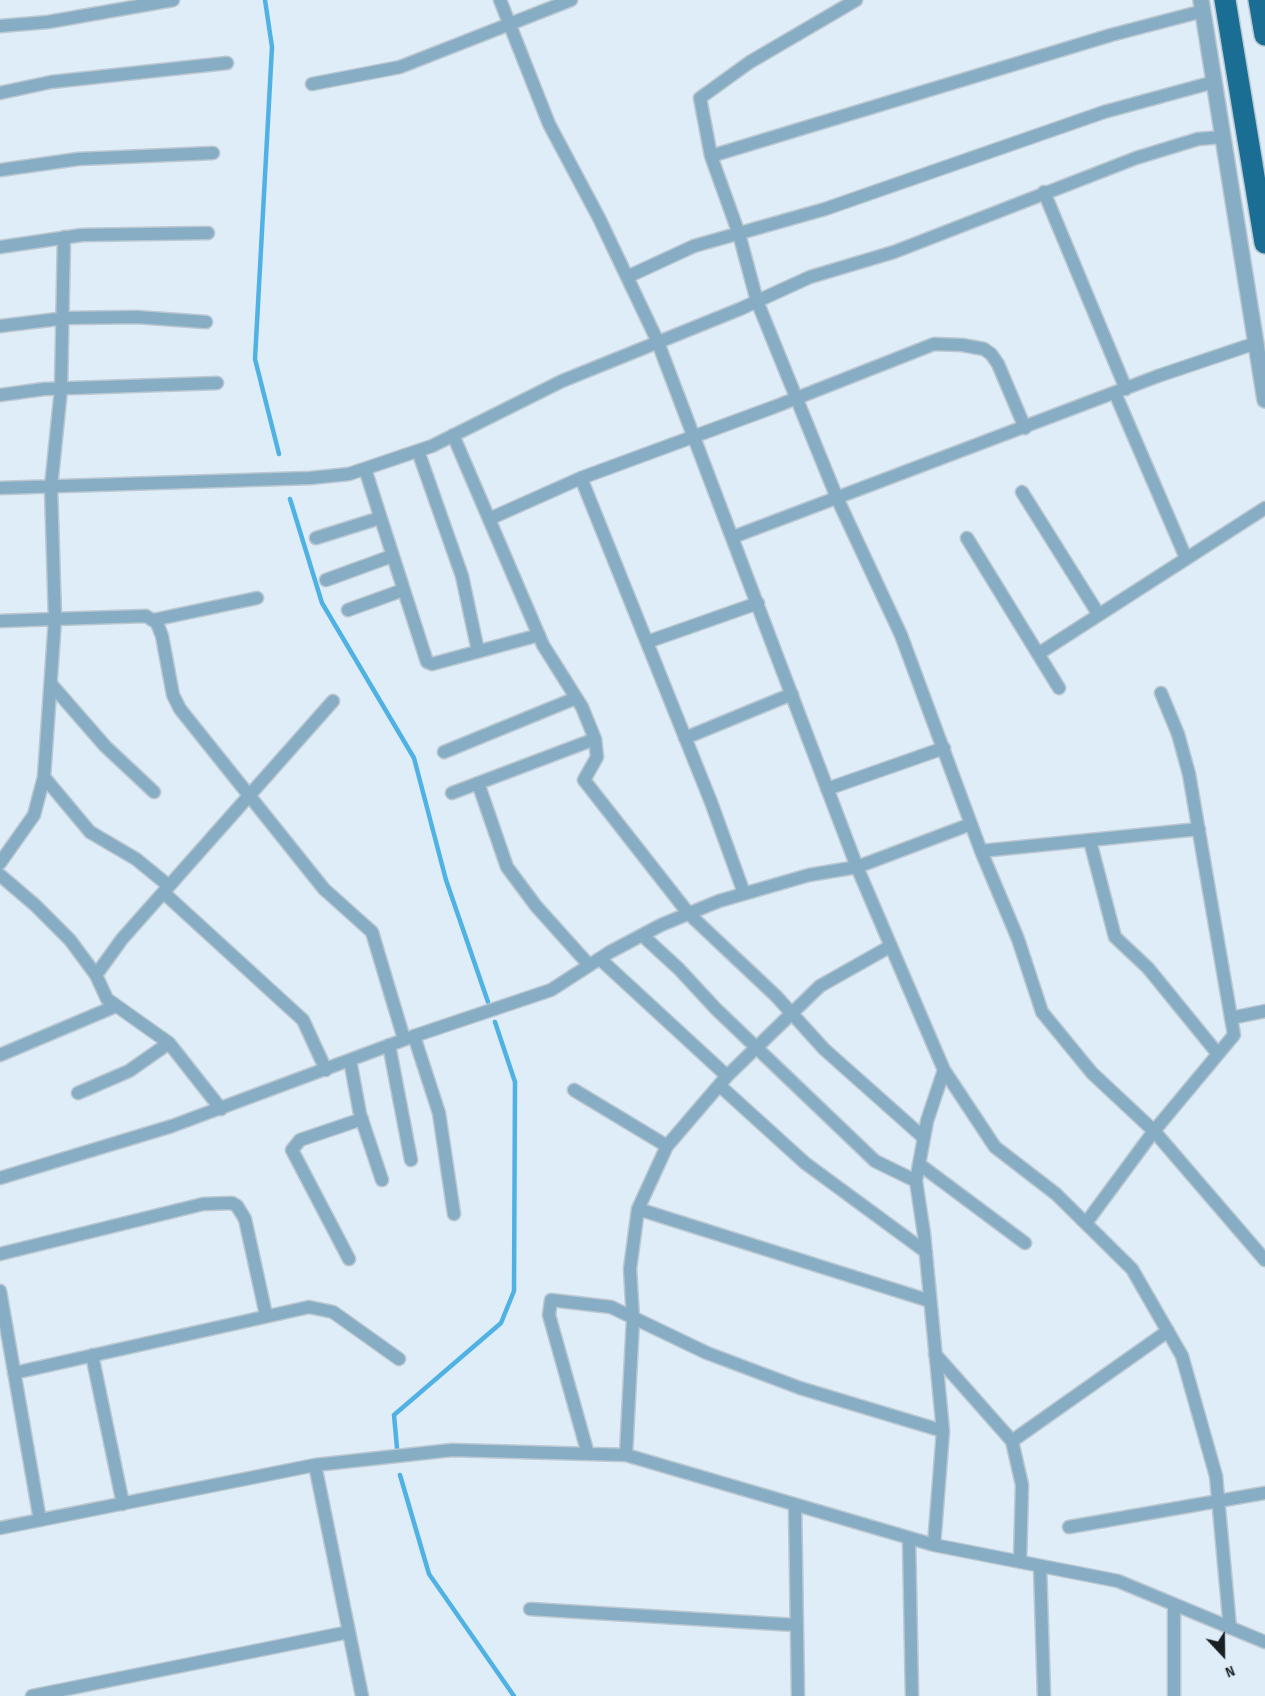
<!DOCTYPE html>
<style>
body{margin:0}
#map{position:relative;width:1265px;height:1696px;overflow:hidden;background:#deedf7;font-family:"Sofia Sans Condensed",sans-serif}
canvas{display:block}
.north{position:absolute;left:1193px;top:1624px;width:60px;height:60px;-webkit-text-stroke:4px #deedf7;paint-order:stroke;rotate:158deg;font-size:16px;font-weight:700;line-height:24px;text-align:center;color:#1a1f23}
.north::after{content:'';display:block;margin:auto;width:21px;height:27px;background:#1a1f23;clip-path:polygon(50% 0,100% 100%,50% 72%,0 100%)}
</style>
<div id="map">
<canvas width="1265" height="1696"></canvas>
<div class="north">N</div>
</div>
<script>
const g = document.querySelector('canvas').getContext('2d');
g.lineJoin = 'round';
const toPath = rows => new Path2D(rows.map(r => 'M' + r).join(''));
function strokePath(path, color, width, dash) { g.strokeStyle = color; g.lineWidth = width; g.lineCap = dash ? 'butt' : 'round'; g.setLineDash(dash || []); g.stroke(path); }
const stream = toPath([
 [265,0,272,47,255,359,279,454],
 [290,499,322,603,414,758,446,880,488,1002],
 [397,1448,394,1415,501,1323,514,1291,515,1082,495,1022],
 [400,1475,429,1574,514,1696]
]);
const minor = toPath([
 [500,0,549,124,599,218,657,340,857,867,944,1070,995,1147,1056,1194,1132,1269,1182,1356,1216,1476,1230,1628],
 [856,0,750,62,700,98,711,156,1111,35,1203,11],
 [0,26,48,22,173,0],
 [312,84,400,67,571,0],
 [0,93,51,82,227,63],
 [711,156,739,234,757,301,837,498,901,635,981,851,1018,939,1042,1012,1092,1073,1154,1131,1265,1260],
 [0,170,78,159,213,153],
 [1044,192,1126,389],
 [64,237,61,389,51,487,55,619,146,616,157,623,162,636,173,695,180,709,324,889,372,932,404,1039],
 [0,247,82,235,208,233],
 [627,277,694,246,825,209,1104,112,1214,82],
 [0,326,66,318,136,317,206,322],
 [1115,393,1186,558],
 [0,395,44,389,217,383],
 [453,435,543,645,582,707,595,739,597,757,584,780,689,914,776,996,824,1049,924,1138],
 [418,451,462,576,478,651],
 [365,469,427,662,432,664,539,635],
 [0,488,310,478,349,474,432,446,562,381,740,309,810,277,894,252,1136,158,1198,139,1223,137],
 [1022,492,1099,615],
 [489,519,581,478],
 [733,537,1158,376,1256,343],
 [316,538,380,518],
 [967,538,1059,688],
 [326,580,392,556],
 [348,610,403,590],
 [153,620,257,598],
 [0,621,55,619,44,777],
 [647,642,758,603],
 [1038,654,1265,508],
 [51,684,105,746,154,792],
 [685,738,792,694],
 [444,752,576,698],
 [478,783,507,867,536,906,589,965],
 [827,789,944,748],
 [452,793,595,739],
 [1090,841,1115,937,1148,968,1218,1054],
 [981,851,1199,829],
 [0,863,34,815,44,777,90,832,136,859,169,886],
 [0,875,35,905,70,940,96,975,107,999,169,1043,221,1109],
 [164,893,303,1020,326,1070],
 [744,893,711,802,581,478,774,407,934,344,962,345,984,349,991,354,998,364,1025,428],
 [642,935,679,969,716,1009,875,1161,916,1181],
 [600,959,727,1076],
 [96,975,122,939,333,701],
 [1231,1018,1265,1011],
 [414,1036,439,1113,454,1214],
 [389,1045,411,1160],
 [0,1055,116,1006],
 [350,1060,360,1114,382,1180],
 [719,1085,805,1163,926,1252],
 [574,1090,667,1146],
 [78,1093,129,1071,169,1043],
 [919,1164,1025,1243],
 [0,1178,172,1126,414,1036,551,990,610,952,661,925,719,901,809,875,857,867,971,824],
 [638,1209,930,1301],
 [1086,1223,1154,1131,1234,1035,1189,774,1178,734,1161,693],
 [0,1254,203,1204,232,1203,237,1206,245,1219,266,1315],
 [349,1259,292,1150,300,1140,362,1119],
 [0,1291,40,1520],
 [935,1354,1012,1441,1022,1485,1020,1562],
 [92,1355,123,1504],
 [14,1373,309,1307,333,1312,399,1359],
 [1012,1441,1168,1331],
 [588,1454,549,1315,551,1300,611,1307,707,1353,800,1388,943,1431],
 [626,1455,633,1319,630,1269,638,1209,667,1146,727,1076,820,986,891,946],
 [315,1465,362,1696],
 [795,1505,798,1696],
 [1069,1527,1265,1493],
 [0,1528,315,1465,452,1450,626,1455,934,1545,1118,1581,1265,1642],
 [909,1538,912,1696],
 [934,1545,943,1431,924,1234,916,1181,927,1121,944,1070],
 [1040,1566,1044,1696],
 [530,1609,796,1625],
 [32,1696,349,1632],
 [1174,1696,1174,1605]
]);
const tertiary = toPath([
 [1201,0,1265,400]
]);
const trunk = toPath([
 [1225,0,1265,243],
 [1259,0,1265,35]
]);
strokePath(stream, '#4fb1e4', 4.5);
strokePath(minor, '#bbc8d1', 15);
strokePath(tertiary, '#bbc8d1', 18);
strokePath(trunk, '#bbc8d1', 24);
strokePath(minor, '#87adc4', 12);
strokePath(tertiary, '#87adc4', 15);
strokePath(trunk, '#1a6e94', 21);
</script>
